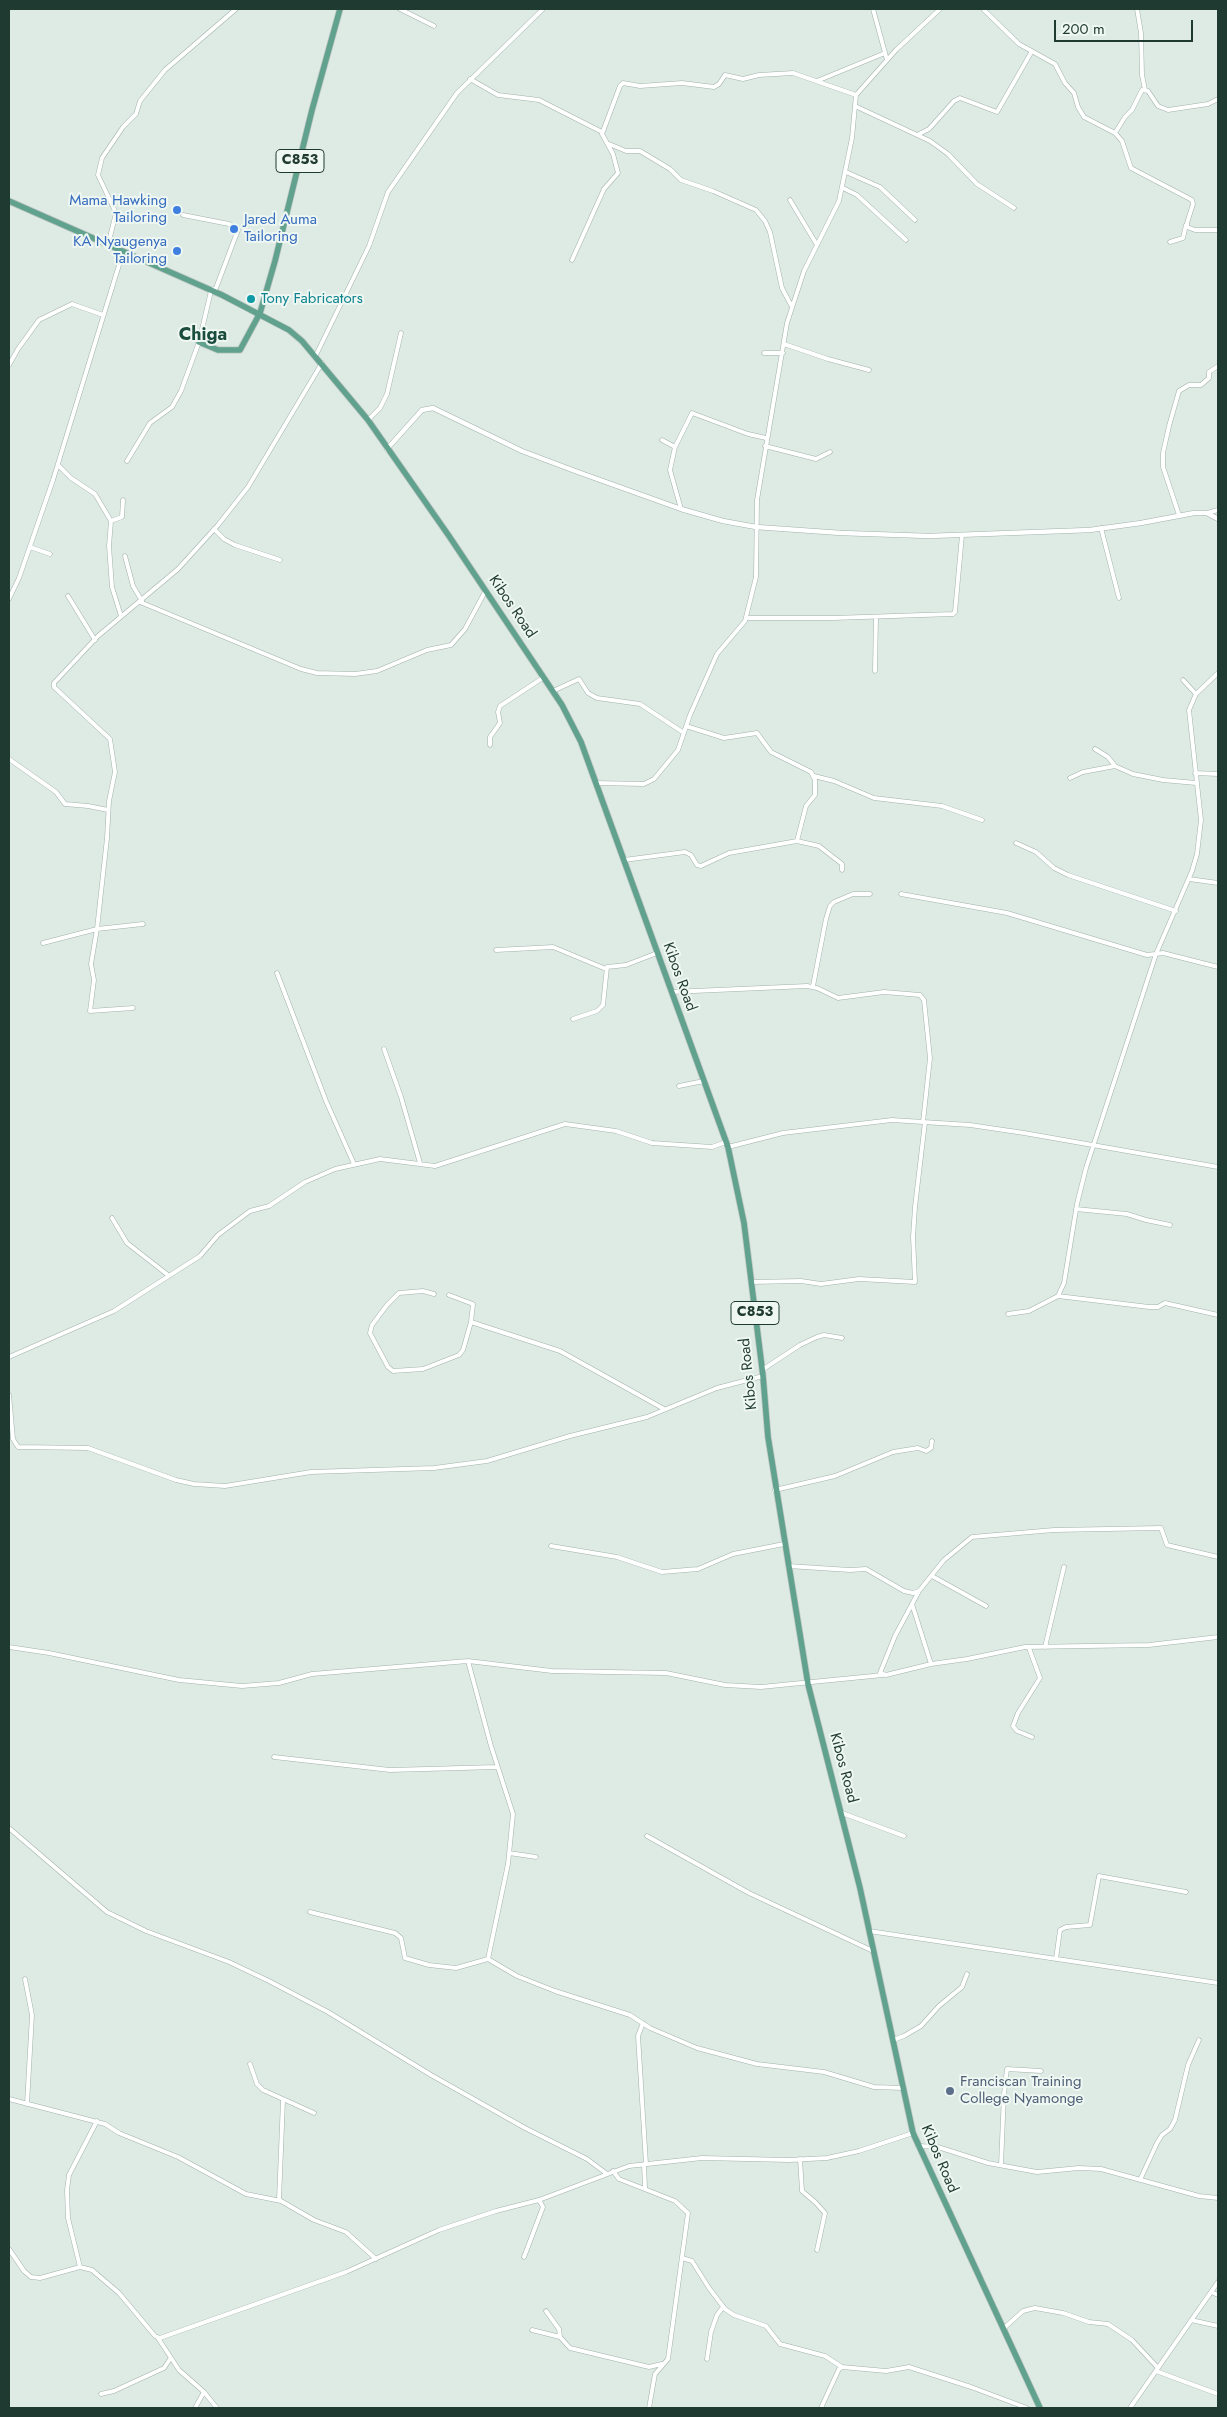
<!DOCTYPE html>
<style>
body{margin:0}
#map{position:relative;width:1227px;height:2417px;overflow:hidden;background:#deeae4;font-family:Jost,sans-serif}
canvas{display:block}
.frame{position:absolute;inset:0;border:10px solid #1f3a31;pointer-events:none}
.scale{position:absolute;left:1054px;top:20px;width:139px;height:22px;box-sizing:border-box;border:2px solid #1f3a31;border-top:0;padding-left:6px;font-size:15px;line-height:18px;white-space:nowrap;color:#1f3a31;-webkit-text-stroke:4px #eef7f2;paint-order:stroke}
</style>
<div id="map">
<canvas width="1227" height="2417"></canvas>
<div class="frame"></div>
<div class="scale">200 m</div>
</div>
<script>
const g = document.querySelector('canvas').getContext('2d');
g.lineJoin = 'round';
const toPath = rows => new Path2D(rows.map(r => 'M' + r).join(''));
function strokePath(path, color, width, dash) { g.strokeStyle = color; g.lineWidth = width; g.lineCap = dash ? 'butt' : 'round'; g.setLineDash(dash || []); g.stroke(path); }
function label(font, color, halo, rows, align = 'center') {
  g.font = font + ' Jost,sans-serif'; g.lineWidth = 4; g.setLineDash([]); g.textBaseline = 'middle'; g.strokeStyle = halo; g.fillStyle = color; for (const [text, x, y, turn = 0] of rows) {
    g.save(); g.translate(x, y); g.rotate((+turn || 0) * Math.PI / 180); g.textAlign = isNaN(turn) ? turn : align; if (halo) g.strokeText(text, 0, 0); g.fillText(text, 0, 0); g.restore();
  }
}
const minor = toPath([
 [400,9,434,26],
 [873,9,887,60],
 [983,9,1019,44,1055,64,1065,83,1074,93,1078,107,1084,117,1115,133,1122,141,1131,168,1192,200,1193,204,1187,223,1187,227,1195,230,1218,230],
 [1137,9,1141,33,1142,75,1145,90],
 [470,79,498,95,539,100,602,132],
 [817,81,885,53],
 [855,106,930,141,948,154,977,184,1014,208],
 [1115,133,1125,117,1132,110,1142,90,1148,91,1158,106,1168,110,1208,104,1218,99],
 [919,134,929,129,954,101,960,98,997,112,1032,51],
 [609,144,626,151,640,151,670,169,681,180,713,191,756,210,765,221,770,232,782,288,791,305],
 [846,172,880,187,915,220],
 [843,188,857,195,906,240],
 [790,200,817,245],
 [1170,242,1183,238,1186,225],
 [108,245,116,213,98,175,102,158,123,127,136,114,140,101,165,70,236,9],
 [572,260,604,189,618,173,613,154,602,134,620,86,623,83,640,86,682,83,714,87,719,84,725,75,743,79,759,75,793,73,856,95],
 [784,344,828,359,869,370],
 [764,353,783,353],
 [316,355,369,246,388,192,457,93,543,9],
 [9,365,18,349,39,320,72,304,103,315],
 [368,420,380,408,387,394,401,333],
 [662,440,675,447,670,470,681,509],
 [765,446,816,459,830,452],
 [675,447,692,413,748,434,766,438],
 [127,461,150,423,172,407,181,391,199,342,211,291,216,288,238,230,229,224,183,215],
 [58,465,71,478,95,494,111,521,109,546,112,587,121,616],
 [1207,513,1218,510],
 [1179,515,1163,467,1163,453,1169,426,1179,391,1189,385,1201,385,1209,378,1209,372,1218,366],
 [111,521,122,517,123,500],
 [1101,528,1119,598],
 [214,529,224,539,235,545,280,560],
 [30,547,50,554],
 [125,556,133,586,142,601],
 [68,596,95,640],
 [9,599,19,578,53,480,123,252],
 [140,602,301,669,317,673,355,674,377,671,427,650,451,645,465,629,486,590],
 [746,618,833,618,953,614,955,612,962,535],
 [875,671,876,617],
 [1183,680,1196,694],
 [553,691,579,679,588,693,597,698,640,704,684,733],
 [686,726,724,738,757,733,771,752,811,772,815,780,815,795,806,806,797,841],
 [490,745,490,737,500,723,498,712,500,706,544,677],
 [1095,749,1108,757,1115,766,1133,774,1163,780,1196,783],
 [9,759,56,792,65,804,88,806,108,810],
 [1195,773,1218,774],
 [814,776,834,781,874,798,942,806,982,820],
 [1070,778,1083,772,1115,766],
 [596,783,644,784,654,779,678,750,690,715,717,654,745,621,756,577,757,500,787,323,804,271,839,201,852,138,856,95,896,50,940,9],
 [1016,843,1036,852,1054,868,1068,875,1176,911],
 [624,860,685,852,691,855,697,865,701,866,729,853,797,841,819,846,842,864,842,870],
 [1189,879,1218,883],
 [901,894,1007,913,1147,955,1163,953,1218,967],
 [43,943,97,929,107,838,109,801,115,772,110,739,54,687,54,683,98,636,178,569,218,525,248,487,322,363],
 [496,950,553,947,606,969],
 [277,973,326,1101,354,1164],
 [813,986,826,919,830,906,834,902,853,894,870,894],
 [671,992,807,986,817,988,838,998,884,992,920,995,924,1000,930,1058,923,1122],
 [133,1008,90,1011,94,980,91,964,97,929,143,924],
 [573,1019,597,1011,603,1005,607,967,626,965,657,953],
 [384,1049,401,1097,420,1163],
 [679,1086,704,1081],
 [728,1147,783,1133,892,1120,970,1125,1024,1133,1218,1167],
 [1076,1209,1127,1214,1146,1220,1170,1225],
 [112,1218,127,1243,168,1275],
 [751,1282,801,1281,821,1284,859,1279,915,1282,913,1237,915,1207,925,1122],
 [434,1294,423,1291,399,1293,387,1305,372,1325,370,1333,388,1367,393,1371,423,1369,459,1355,463,1350,471,1322],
 [449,1295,473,1304,471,1322,560,1351,664,1409],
 [1058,1296,1149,1307,1158,1307,1165,1303,1218,1315],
 [1008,1314,1029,1311,1058,1296,1064,1283,1077,1204,1086,1168,1156,954,1192,871,1197,854,1201,820,1189,710,1196,694,1218,673],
 [9,1357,114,1311,200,1256,218,1235,250,1211,269,1206,305,1182,335,1169,380,1159,435,1166,565,1124,616,1131,652,1143,712,1147,726,1142],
 [762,1370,800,1345,817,1337,824,1335,842,1338],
 [9,1395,13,1439,18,1447,88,1448,176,1480,194,1484,225,1486,311,1472,434,1468,487,1461,570,1436,647,1417,717,1388,763,1376],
 [775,1490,835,1476,893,1452,918,1448,926,1451,931,1448,932,1441],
 [551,1546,617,1557,662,1572,698,1569,733,1554,784,1544],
 [1218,1557,1167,1545,1161,1528,1054,1530,972,1537,944,1560,919,1591,895,1636,880,1673,886,1675,931,1664,967,1659,1025,1647,1149,1645,1218,1637],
 [788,1566,850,1570,866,1569,904,1591,913,1593,919,1591],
 [932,1576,986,1606],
 [912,1604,931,1664],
 [9,1647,49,1653,179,1680,242,1686,279,1683,312,1674,468,1661,552,1671,666,1673,725,1685,761,1687,883,1675],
 [1045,1647,1064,1567],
 [1029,1648,1040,1678,1018,1713,1013,1726,1017,1731,1032,1737],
 [468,1661,491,1746,513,1814,508,1864,488,1959],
 [274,1757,390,1770,497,1767],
 [842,1813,904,1836],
 [9,1828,107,1912,146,1931,229,1962,269,1981,328,2012,431,2075,525,2128,587,2159,607,2174],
 [647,1836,749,1893,873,1951],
 [509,1853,536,1857],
 [310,1912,395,1933,401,1938,405,1958,429,1965,456,1968,488,1959,517,1976,555,1991,630,2015,650,2028,697,2048,757,2064,824,2072,874,2087,903,2088],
 [869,1931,1218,1983],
 [1056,1959,1060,1930,1066,1927,1090,1925,1099,1876,1186,1892],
 [25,1979,32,2015,27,2104],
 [643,2023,638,2036,646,2164],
 [893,2040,904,2036,921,2026,939,2006,962,1987,967,1974],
 [250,2064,257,2084,263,2090,314,2113],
 [9,2099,105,2124,119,2133,178,2157,246,2194,281,2201,314,2220,346,2232,376,2259],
 [918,2146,938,2147,988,2163,1037,2172,1079,2168,1101,2169,1199,2196,1218,2198],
 [800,2159,802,2191,815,2202,825,2213,817,2250],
 [644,2164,645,2188],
 [1001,2165,1004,2094,1007,2069,1041,2071],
 [613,2171,619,2179,675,2201,688,2213,668,2359,655,2374,649,2408],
 [1140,2180,1157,2143,1162,2135,1170,2129,1175,2120,1188,2065,1199,2040],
 [279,2200,283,2100],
 [9,2249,24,2271,31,2277,40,2278,80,2267,92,2270,119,2293,155,2336,160,2338,346,2272,439,2230,496,2211,539,2200,629,2166,702,2158,789,2160,827,2158,859,2151,913,2133],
 [524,2257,543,2207,539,2200],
 [682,2258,692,2261,709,2288,725,2309,734,2315,766,2326,780,2344,825,2356,842,2367,886,2371,909,2367,971,2387,1027,2408],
 [80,2267,68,2218,67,2190,69,2175,97,2121],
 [1211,2292,1218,2295],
 [546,2311,559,2329,560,2337,570,2348,649,2367,662,2364],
 [1191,2320,1218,2326],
 [1003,2329,1023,2311,1035,2308,1063,2313,1089,2322,1108,2324,1132,2340,1158,2368],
 [532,2330,560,2337],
 [158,2338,179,2370,204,2392,217,2408],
 [707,2359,711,2332,717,2315,723,2307],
 [1156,2371,1218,2394],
 [101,2394,114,2391,164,2368,170,2359],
 [195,2408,204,2392],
 [821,2408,839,2369,842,2367],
 [1130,2408,1218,2282]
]);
const tertiary = toPath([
 [387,449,422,410,433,408,522,451,575,471,681,509,723,521,756,527,841,533,929,536,1090,530,1141,523,1194,513,1207,513,1218,519]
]);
const primary = toPath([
 [9,201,222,295,289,330,302,341,368,420,449,536,562,705,581,742,728,1147,744,1223,763,1376,768,1437,808,1684,860,1888,913,2133,1040,2408],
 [199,342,218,350,240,350,260,313,275,261,312,110,340,9]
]);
const markers = [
 [177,210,5,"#3f7fe0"],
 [234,229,5,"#3f7fe0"],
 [177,251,5,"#3f7fe0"],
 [251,299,5,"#0f9aa8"],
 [950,2091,5,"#5c6f8a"]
];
const shields = [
 [300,161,48],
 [755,1313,48]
];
const shieldNames = [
 ["C853",300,161],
 ["C853",755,1313]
];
const shopNames = [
 ["Mama Hawking",167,201],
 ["Tailoring",167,218],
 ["Jared Auma",244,220,"left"],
 ["Tailoring",244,237,"left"],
 ["KA Nyaugenya",167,242],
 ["Tailoring",167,259]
];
const cultureNames = [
 ["Tony Fabricators",261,299]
];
const streetNames = [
 ["Kibos Road",512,607,56],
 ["Kibos Road",679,977,70],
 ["Kibos Road",749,1374,-96],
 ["Kibos Road",843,1768,75],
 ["Kibos Road",939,2159,67]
];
const serviceNames = [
 ["Franciscan Training",960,2082],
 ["College Nyamonge",960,2099]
];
const quarterNames = [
 ["Chiga",203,336]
];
strokePath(minor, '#a1b2ab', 5);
strokePath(tertiary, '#a1b2ab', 5.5);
strokePath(primary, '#bcc4c1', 7);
strokePath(minor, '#fff', 4);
strokePath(tertiary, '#fff', 4.5);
strokePath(primary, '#60a28d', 5.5);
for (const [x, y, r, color] of markers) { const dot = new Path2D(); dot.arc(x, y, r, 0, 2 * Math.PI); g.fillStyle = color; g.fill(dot); strokePath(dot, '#eef7f2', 2); }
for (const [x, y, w] of shields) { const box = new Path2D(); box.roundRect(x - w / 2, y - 11.5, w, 23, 4); g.fillStyle = '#eef7f2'; g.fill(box); strokePath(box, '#1f3a31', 1); }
label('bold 14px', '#1f3a31', null, shieldNames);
label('15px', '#366cbe', '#eef7f2', shopNames, 'right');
label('15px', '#0d838f', '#eef7f2', cultureNames, 'left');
label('15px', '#1f3a31', '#eef7f2', streetNames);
label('15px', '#4e5e75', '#eef7f2', serviceNames, 'left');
label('bold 18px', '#1a4d3d', '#eef7f2', quarterNames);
</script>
